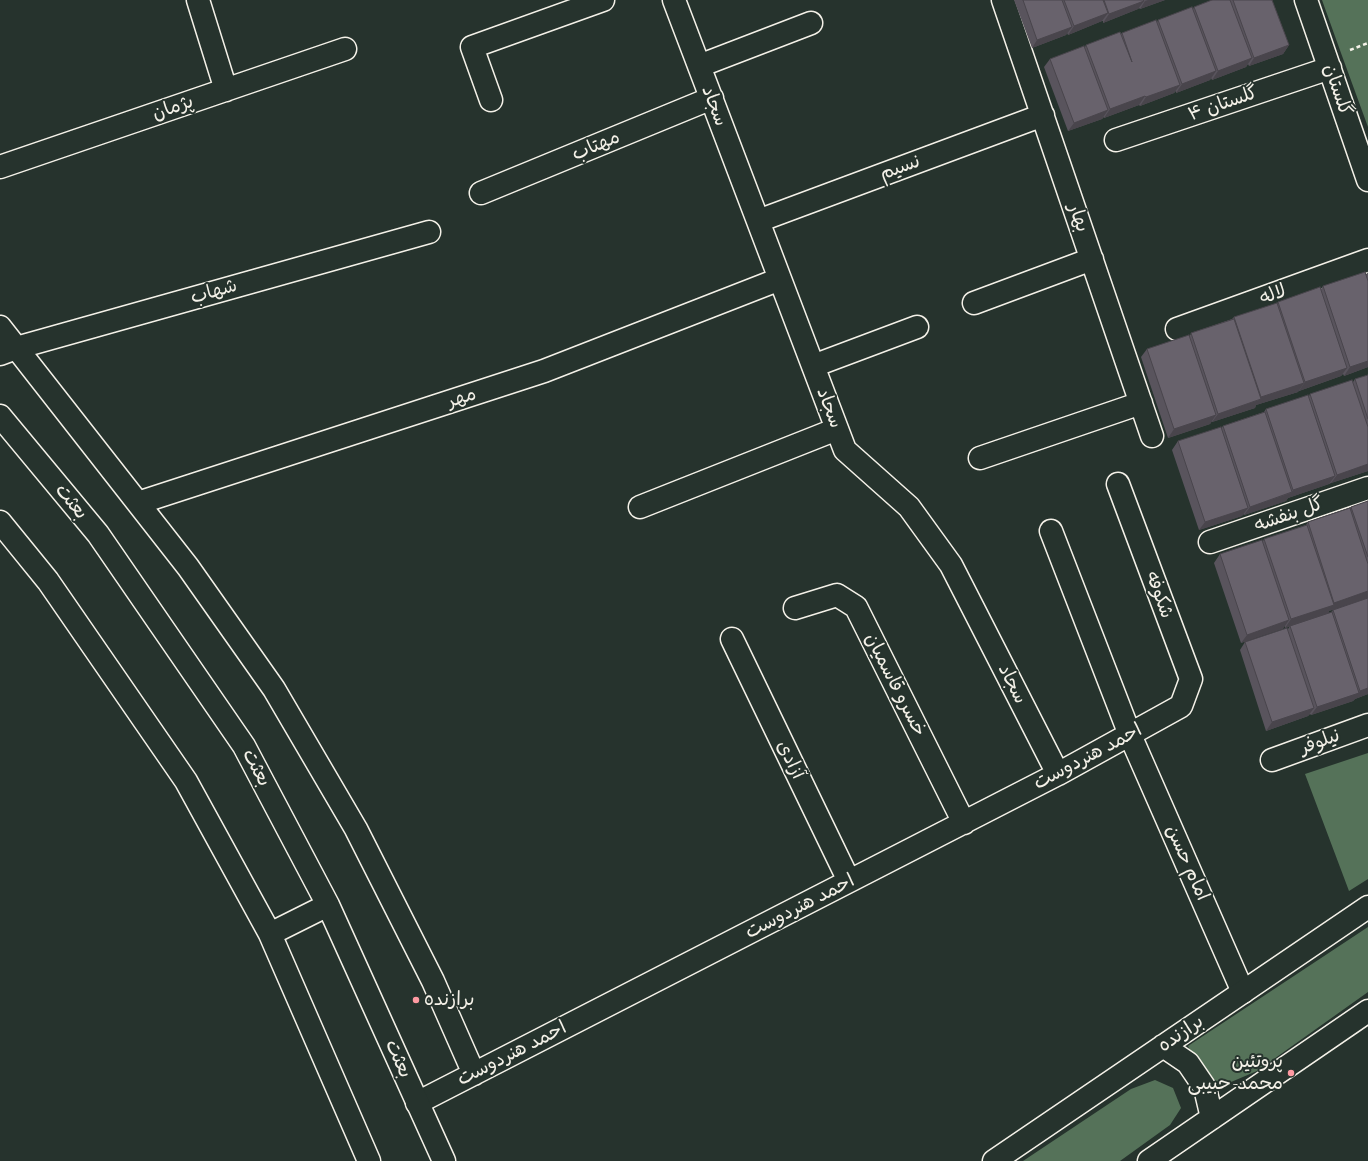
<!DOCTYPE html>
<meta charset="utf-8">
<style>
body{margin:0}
canvas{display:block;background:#26332d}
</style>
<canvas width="1368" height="1161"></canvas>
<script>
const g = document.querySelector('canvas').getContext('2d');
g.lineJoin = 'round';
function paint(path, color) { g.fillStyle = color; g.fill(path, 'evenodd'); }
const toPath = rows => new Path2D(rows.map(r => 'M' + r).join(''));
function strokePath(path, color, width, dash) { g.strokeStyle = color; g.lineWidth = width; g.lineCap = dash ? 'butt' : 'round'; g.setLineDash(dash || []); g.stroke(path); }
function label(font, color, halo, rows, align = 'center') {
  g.font = font + ' Caveat,"Playpen Sans Arabic",sans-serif'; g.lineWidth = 4; g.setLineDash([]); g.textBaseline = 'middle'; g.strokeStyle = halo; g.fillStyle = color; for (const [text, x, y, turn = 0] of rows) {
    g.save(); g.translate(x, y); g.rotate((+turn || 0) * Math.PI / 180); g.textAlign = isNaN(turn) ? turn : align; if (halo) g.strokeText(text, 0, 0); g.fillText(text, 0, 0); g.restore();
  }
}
const green = toPath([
 [1322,0,1368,0,1368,127,1341,53],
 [1368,753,1368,879,1349,891,1305,774],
 [1368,927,1368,992,1257,1071,1224,1085,1199,1072,1188,1046],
 [1155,1080,1173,1088,1181,1108,1170,1125,1120,1161,1023,1161,1131,1089]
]);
const path = toPath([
 [1350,50,1368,43]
]);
const minor = toPath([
 [198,0,226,90],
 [674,0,845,450,909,507,951,565,1058,774],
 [1003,0,1152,436],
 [1306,0,1368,180],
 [699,66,811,23],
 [491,100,472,47,603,0],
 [1116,140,1330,68],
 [0,167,345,49],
 [481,193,712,98],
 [758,221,1043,115],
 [974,303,1092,259],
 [0,327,188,567,274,689,356,829,433,981,474,1074],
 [1177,329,1368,260],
 [0,354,16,348,429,232],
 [813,366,917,327],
 [980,458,1141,403],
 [138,503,544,371,780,279],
 [640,507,837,429],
 [1051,531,1130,735,1243,992],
 [1210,542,1368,488],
 [795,608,837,595,856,607,964,823],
 [732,639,849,881],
 [1272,760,1368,725],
 [417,1103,1058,774,1181,706,1191,679,1118,484]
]);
const secondary = toPath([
 [1163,1046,1188,1063,1205,1088,1212,1118],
 [994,1161,1368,907],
 [1149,1161,1368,1011]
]);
const primary = toPath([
 [0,416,98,534,244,746,328,905,444,1161],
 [0,522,48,581,186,781,270,934,369,1161],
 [270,934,328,905]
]);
const wall = toPath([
 [1014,0,1165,0,1140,9,1139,8,1138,9,1103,23,1103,21,1102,21,1068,35,1067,33,1066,35,1032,48],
 [1212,0,1272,0,1289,45,1283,54,1249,66,1248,64,1246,67,1212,80,1211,78,1210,80,1176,93,1176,91,1174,93,1140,106,1139,105,1104,118,1104,117,1102,119,1068,131,1044,67,1050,59,1085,47,1086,45,1157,22,1158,20,1193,9,1194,7],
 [1368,272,1368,367,1344,376,1343,374,1341,376,1299,391,1299,390,1298,392,1256,405,1255,408,1212,422,1212,421,1210,424,1168,438,1141,357,1147,349,1190,336,1191,333,1232,319,1234,317,1277,304,1278,302,1321,289,1323,286,1366,275],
 [1368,375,1368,471,1331,483,1329,484,1288,498,1286,501,1244,515,1243,514,1242,516,1199,530,1172,450,1178,441,1221,429,1223,426,1264,412,1266,409,1309,396,1310,394,1353,382,1355,379],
 [1368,501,1368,598,1329,611,1328,614,1285,628,1285,626,1241,643,1214,563,1220,554,1263,541,1264,539,1306,525,1308,522,1350,509,1351,507],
 [1368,598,1368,694,1355,699,1353,701,1311,715,1310,714,1308,716,1266,731,1240,650,1245,642,1288,629,1290,626,1331,613,1333,610]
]);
const shadedWall = toPath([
 [1148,0,1165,0,1140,9,1145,1],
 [1144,1,1138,9,1103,23,1109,14],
 [1108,13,1102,21,1068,35,1074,26],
 [1072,27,1066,35,1032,48,1037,40],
 [1289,45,1283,54,1249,66,1254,58],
 [1252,58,1246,67,1212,80,1218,71],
 [1216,71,1210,80,1176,93,1182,84],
 [1180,85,1174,93,1140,106,1146,97],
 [1145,96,1139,105,1104,118,1110,109],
 [1108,110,1102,119,1068,131,1074,123],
 [1368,361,1368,367,1344,376,1350,367],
 [1347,368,1341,376,1299,391,1305,382],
 [1304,383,1298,392,1256,405,1255,408,1212,422,1218,414,1259,400,1261,397],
 [1216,415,1210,424,1168,438,1174,429],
 [1368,464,1368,471,1331,483,1337,475],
 [1335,476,1329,484,1288,498,1286,501,1244,515,1250,507,1291,493,1293,490],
 [1248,508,1242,516,1199,530,1205,522],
 [1368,591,1368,598,1329,611,1328,614,1285,628,1291,619,1333,605,1334,603],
 [1289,620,1283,629,1241,643,1247,635],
 [1368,688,1368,694,1355,699,1353,701,1311,715,1317,707,1358,693,1360,691],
 [1314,708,1308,716,1266,731,1272,722]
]);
const building = toPath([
 [1023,0,1062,0,1072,27,1037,40,1023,0],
 [1064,0,1103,0,1108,13,1074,26,1064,0],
 [1104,0,1143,0,1144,1,1109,14,1104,0],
 [1212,0,1230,0,1252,58,1218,71,1194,7,1212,0],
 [1233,0,1272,0,1289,45,1254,58,1233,0],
 [1192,7,1216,71,1182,84,1158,20,1192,7],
 [1156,20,1180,85,1146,97,1145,96,1110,109,1086,45,1120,32,1132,62,1122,33,1156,20],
 [1084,46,1108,110,1074,123,1050,59,1084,46],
 [1365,272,1368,281,1368,361,1350,367,1323,286,1365,272],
 [1320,287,1347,368,1305,382,1278,302,1320,287],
 [1277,303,1304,383,1261,397,1234,317,1277,303],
 [1234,319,1261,399,1218,414,1191,333,1234,319],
 [1189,335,1216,415,1174,429,1147,349,1189,335],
 [1368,375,1368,419,1355,379,1368,375],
 [1352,380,1368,427,1368,464,1337,475,1310,394,1352,380],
 [1308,395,1335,476,1293,490,1266,409,1308,395],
 [1265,412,1292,492,1250,507,1223,426,1265,412],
 [1221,427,1248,508,1205,522,1178,441,1221,427],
 [1368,501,1368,557,1351,507,1368,501],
 [1350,508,1368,564,1368,591,1334,603,1308,522,1350,508],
 [1307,525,1334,605,1291,619,1264,539,1307,525],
 [1262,540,1289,620,1247,635,1220,554,1262,540],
 [1368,598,1368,688,1360,691,1333,610,1368,598],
 [1332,612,1359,693,1317,707,1290,626,1332,612],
 [1287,628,1314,708,1272,722,1245,642,1287,628]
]);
const markers = [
 [416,1000,4,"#ff9aa2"],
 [1291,1073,4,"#ff9aa2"]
];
const streetNames = [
 ["گلستان",1337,90,71],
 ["گلستان ۴",1223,104,-19],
 ["سجاد",714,106,69],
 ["پژمان",173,108,-19],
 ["مهتاب",596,146,-23],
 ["نسیم",900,168,-20],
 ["بهار",1078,218,71],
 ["شهاب",214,292,-16],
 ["لاله",1273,295,-20],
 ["مهر",462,398,-18],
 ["سجاد",829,408,69],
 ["بعثت",71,502,51],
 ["گل بنفشه",1289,515,-19],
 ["شکوفه",1159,595,70],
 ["سجاد",1012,684,63],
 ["خسرو قاسمیان",895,685,63],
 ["نیلوفر",1320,742,-20],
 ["احمد هنردوست",1088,757,-28],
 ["آزادی",790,760,64],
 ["بعثت",256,768,62],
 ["امام حسن",1187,863,66],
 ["احمد هنردوست",800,907,-27],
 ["برازنده",1181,1034,-34],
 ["احمد هنردوست",512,1054,-27],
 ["بعثت",398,1059,66]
];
const poiNames = [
 ["برازنده",424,1000],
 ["پروتئین",1283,1062,"right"],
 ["محمد-حبیبی",1283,1084,"right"]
];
paint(green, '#557259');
strokePath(minor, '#f4f1e8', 25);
strokePath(secondary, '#f4f1e8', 25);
strokePath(primary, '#f4f1e8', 25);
strokePath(path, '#f4f1e8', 2.5, [4, 3]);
strokePath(minor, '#26332d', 22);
strokePath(secondary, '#26332d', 22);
strokePath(primary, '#26332d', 22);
paint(wall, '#59545d');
paint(shadedWall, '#49454c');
paint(building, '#68626c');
strokePath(building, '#49454c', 1);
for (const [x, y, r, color] of markers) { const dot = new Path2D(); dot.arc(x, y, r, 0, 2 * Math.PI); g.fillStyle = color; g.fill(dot); strokePath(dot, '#26332d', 1.5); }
label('19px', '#f4f1e8', '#26332d', streetNames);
label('19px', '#f4f1e8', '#26332d', poiNames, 'left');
</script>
